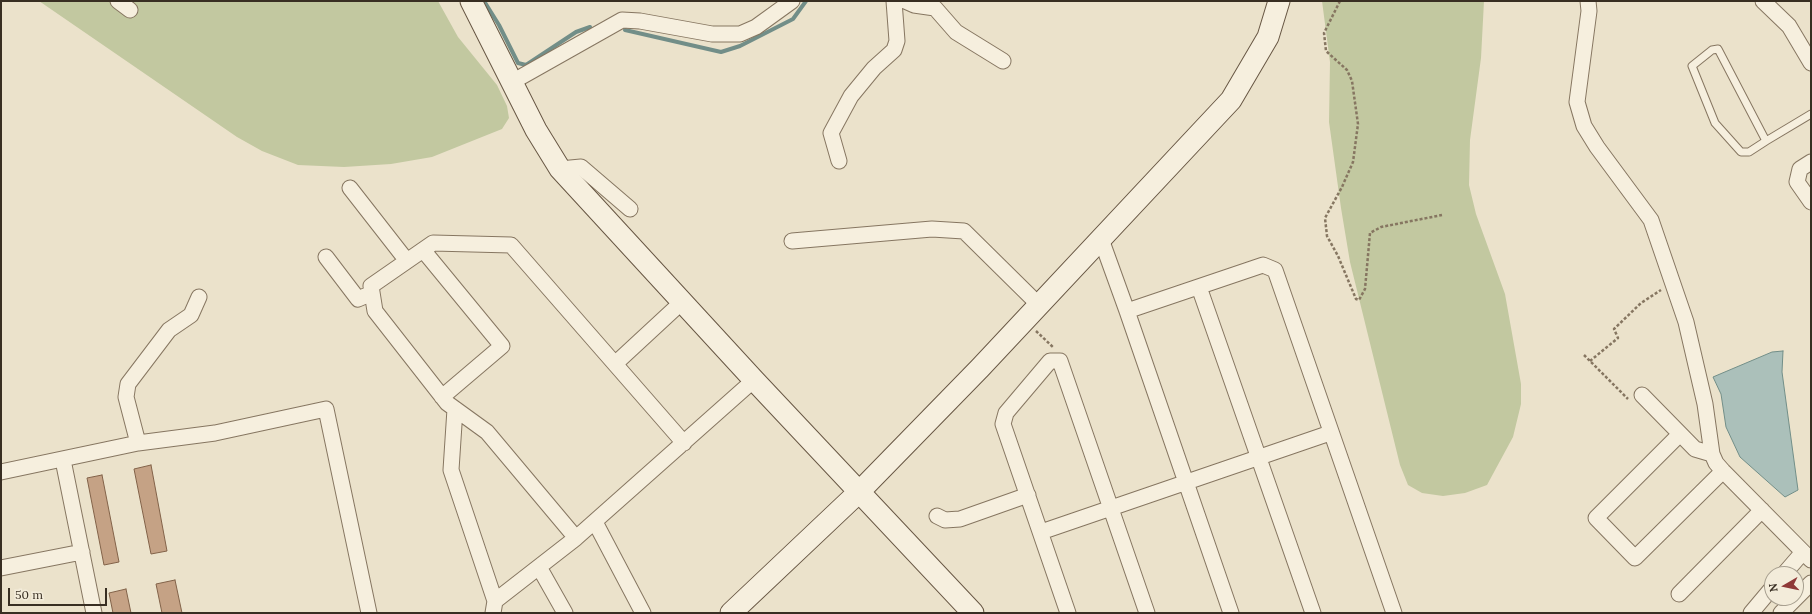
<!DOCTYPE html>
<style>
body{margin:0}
#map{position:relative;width:1812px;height:614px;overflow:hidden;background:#ebe2cb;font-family:Lora,serif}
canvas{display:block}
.frame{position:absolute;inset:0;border:2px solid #382e22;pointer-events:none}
.north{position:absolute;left:1764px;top:566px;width:40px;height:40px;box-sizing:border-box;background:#f3ecda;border:1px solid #a8a090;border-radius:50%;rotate:261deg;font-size:11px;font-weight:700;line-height:16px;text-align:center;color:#382e22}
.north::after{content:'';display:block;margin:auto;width:14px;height:18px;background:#8f3937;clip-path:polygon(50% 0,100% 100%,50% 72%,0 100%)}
.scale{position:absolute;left:8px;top:588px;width:99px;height:18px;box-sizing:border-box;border:2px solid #382e22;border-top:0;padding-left:5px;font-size:12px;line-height:14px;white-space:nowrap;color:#382e22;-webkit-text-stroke:3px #f3ecda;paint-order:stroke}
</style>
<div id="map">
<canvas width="1812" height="614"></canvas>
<div class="frame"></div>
<div class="north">N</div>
<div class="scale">50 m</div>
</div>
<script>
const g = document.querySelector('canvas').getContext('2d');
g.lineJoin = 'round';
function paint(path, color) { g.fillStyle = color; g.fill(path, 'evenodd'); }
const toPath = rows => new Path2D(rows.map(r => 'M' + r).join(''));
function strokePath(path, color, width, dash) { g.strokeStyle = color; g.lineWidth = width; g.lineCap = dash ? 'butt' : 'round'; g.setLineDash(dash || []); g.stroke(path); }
const green = toPath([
 [39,1,438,1,458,37,497,85,507,106,509,118,502,129,432,157,391,164,344,167,298,165,262,151,237,137],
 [1322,1,1484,1,1481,58,1470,140,1469,185,1476,214,1505,294,1521,384,1521,404,1513,437,1487,485,1465,493,1443,496,1422,493,1408,485,1400,465,1350,262,1341,208,1329,122,1330,62]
]);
const water = toPath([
 [1783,351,1782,372,1798,490,1785,497,1740,457,1726,427,1721,394,1713,377,1772,352,1783,351]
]);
const stream = toPath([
 [484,1,499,25,518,63,526,65,576,32,590,27],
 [625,30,721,52,740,46,793,19,806,1]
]);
const building = toPath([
 [151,465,167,551,151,554,134,469,151,465],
 [102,475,119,562,104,565,87,478,102,475],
 [175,580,182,613,162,613,156,584,175,580],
 [126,589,131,613,113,613,109,593,126,589]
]);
const path = toPath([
 [1340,1,1324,33,1326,51,1347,70,1352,81,1358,124,1353,162,1342,187,1325,218,1327,236,1338,256,1356,299,1359,300,1365,289,1370,233,1381,227,1442,215],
 [1036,331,1054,348],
 [1584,355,1628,399],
 [1590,361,1618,338,1614,329,1641,303,1661,290]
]);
const lane = toPath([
 [1766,141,1718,49,1712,50,1692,66,1715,123,1741,152,1749,152,1766,141,1811,114]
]);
const street = toPath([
 [118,1,130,10],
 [905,1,914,5,935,8,956,32,1003,61],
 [1588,1,1589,11,1577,102,1584,126,1597,147,1651,220,1686,322,1705,404,1712,454,1716,463,1723,471,1811,560],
 [1763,1,1789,26,1811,63],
 [512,82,622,20,640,21,712,34,740,34,756,27,792,1],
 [839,161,831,133,851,96,874,68,894,50,897,41,894,1],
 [1811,162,1800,169,1797,182,1811,202],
 [560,169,581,167,630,209],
 [350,188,407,261],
 [1101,239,1127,311,1231,613],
 [792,241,932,229,964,231,1039,305],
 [423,250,502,346,442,397],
 [326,257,358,299,372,293],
 [1199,287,1313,613],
 [1127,311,1263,265,1275,270,1394,613],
 [616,363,683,301],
 [1642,395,1695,449,1712,454],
 [455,409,451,470,495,601,493,613],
 [1680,434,1596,518,1635,558,1723,471],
 [138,443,126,397,128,384,169,330,191,315,199,297],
 [63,460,94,613],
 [1,472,138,443,215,433,326,409,369,613],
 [937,516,945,520,960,519,1028,495],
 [595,522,643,613],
 [1041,532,1330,433],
 [576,538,487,432,447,403,375,311,371,286,433,243,511,245,684,443],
 [539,567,565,613],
 [1,568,82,552],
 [1784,574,1803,552],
 [1679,594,1762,510],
 [495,601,576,538,754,380],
 [1068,613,1003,424,1006,413,1050,361,1060,361,1147,613],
 [1751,613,1772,588],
 [1781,613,1811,583]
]);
const secondary = toPath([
 [471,1,536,130,560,169,754,380,973,613],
 [731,613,860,491,980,368,1231,100,1268,37,1279,1]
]);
paint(green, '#c2c8a0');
paint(water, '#abc0ba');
strokePath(water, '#728e88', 1);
strokePath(stream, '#728e88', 4);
paint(building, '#c5a285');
strokePath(building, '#826249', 1);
strokePath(lane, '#867661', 9);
strokePath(street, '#867661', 17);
strokePath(secondary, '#685744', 23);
strokePath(path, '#867661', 2.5, [3, 2]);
strokePath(lane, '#f6efde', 7);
strokePath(street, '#f6efde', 15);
strokePath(secondary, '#f6efde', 21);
</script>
